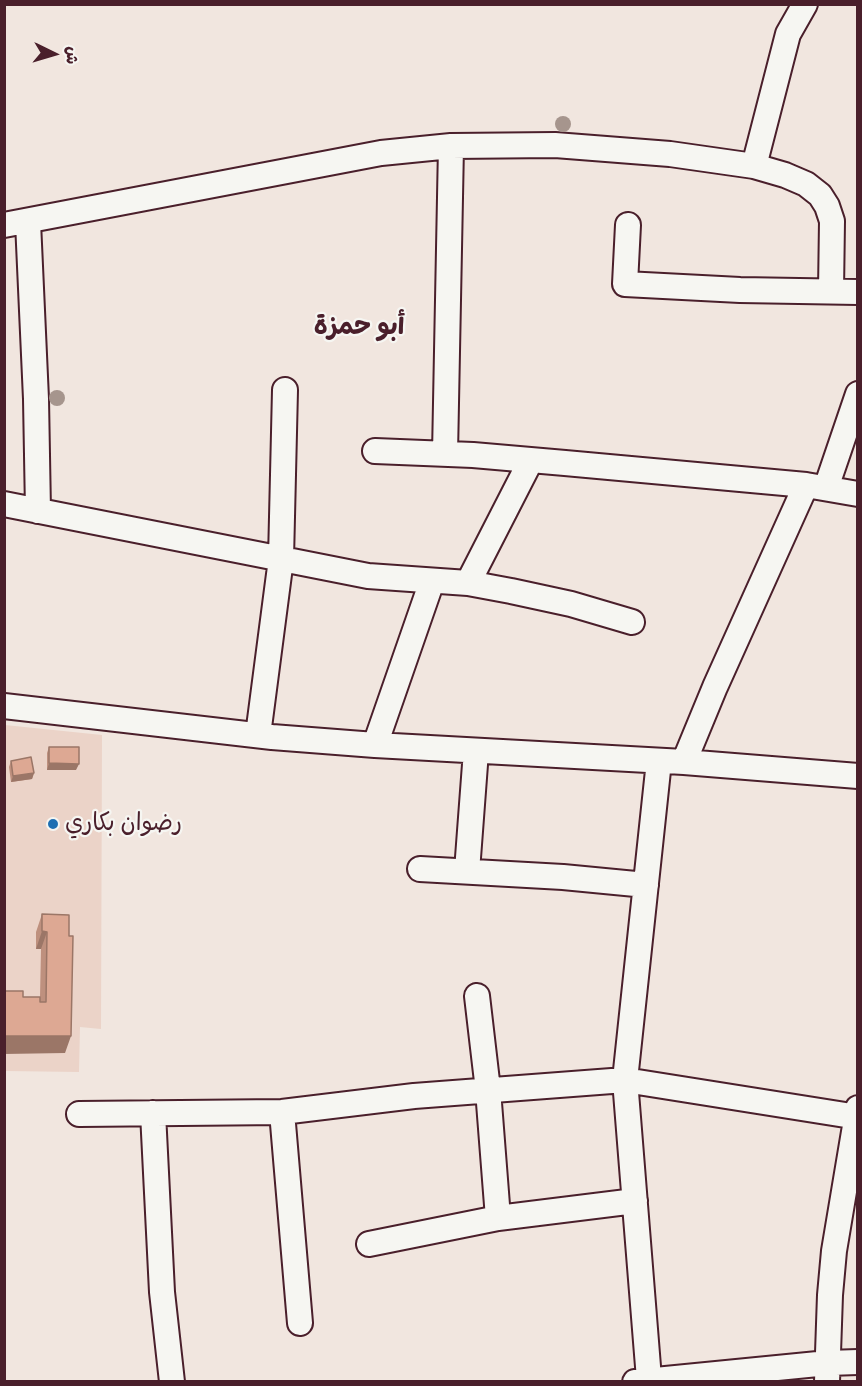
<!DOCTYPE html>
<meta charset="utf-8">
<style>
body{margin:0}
#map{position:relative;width:862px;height:1386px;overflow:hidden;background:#f1e6df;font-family:Caveat,"Playpen Sans Arabic",sans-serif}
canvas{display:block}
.frame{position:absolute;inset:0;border:6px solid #4a1f2b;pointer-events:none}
.north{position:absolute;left:24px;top:24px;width:60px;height:60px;-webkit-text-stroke:4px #f6f6f2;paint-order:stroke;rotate:95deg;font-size:16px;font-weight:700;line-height:24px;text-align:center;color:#4a1f2b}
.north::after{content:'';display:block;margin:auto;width:21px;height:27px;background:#4a1f2b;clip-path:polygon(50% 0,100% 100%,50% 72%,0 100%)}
</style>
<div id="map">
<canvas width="862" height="1386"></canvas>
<div class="frame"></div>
<div class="north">ش</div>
</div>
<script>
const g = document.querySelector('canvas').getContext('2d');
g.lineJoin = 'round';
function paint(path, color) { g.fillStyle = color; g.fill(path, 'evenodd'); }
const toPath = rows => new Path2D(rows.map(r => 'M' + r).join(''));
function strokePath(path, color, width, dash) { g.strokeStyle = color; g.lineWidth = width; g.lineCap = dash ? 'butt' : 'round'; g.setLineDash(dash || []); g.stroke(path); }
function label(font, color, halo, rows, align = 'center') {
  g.font = font + ' Caveat,"Playpen Sans Arabic",sans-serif'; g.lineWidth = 4.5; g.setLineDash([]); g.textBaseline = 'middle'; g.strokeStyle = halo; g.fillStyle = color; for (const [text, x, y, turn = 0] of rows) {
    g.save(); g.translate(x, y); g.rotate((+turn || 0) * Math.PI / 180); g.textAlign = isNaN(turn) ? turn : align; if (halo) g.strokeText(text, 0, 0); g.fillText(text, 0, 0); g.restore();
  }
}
const built = toPath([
 [5,725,102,735,101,1029,80,1027,79,1072,5,1071]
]);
const minor = toPath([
 [754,166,788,34,805,4],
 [28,222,36,399,38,511],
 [4,225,381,153,451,146,555,145,670,154,754,166,785,175,806,184,820,195,827,206,832,221,831,291],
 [628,225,625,284,740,290,858,292],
 [375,451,473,455,565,463,806,485,858,494],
 [445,454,451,146],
 [826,488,858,394],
 [4,504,368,576,468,583,511,591,571,604,632,622],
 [468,583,531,460],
 [4,706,272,737,375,745,684,762,858,776],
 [258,735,281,559,285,390],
 [375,745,432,581],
 [684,762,715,687,806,485],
 [420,869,563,877,646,885],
 [467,871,476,751],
 [477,996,488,1090,498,1218],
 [282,1112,300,1323],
 [153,1113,162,1292,172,1382],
 [79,1114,282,1112,414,1096,625,1080,858,1117],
 [369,1244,498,1218,635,1201],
 [649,1379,625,1080,659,761],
 [635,1382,828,1363,858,1362],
 [827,1382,830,1295,834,1251,858,1108]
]);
const trees = [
 [563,124],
 [57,398]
];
const wall = toPath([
 [49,747,76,770,47,770,47,753],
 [11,761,34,773,32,779,11,782,9,767],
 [42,914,69,915,65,1053,23,997,40,997,41,949,36,949,36,932]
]);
const shadedWall = toPath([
 [49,763,79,764,76,770,47,770],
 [34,773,32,779,11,782,13,776],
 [42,931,47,932,41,949,36,949],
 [4,1036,71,1036,65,1053,4,1054]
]);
const building = toPath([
 [49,747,79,747,79,764,49,763,49,747],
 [31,757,34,773,13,776,11,761,31,757],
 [42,914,69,915,69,936,73,936,71,1036,4,1036,4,991,23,991,23,997,40,997,40,1002,46,1002,47,932,42,931,42,914]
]);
const markers = [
 [53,824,6,"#1f6fb2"]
];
const poiNames = [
 ["رضوان بكاري",65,824]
];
const neighbourhoodNames = [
 ["أبو حمزة",359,327]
];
paint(built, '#ebd3c8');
strokePath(minor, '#4a1f2b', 28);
strokePath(minor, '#f6f6f2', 24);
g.fillStyle = '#a6958d';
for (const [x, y] of trees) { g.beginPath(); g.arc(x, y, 8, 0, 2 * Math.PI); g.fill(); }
paint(wall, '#be907e');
paint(shadedWall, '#9b7667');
paint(building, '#dda893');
strokePath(building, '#9b7667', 1.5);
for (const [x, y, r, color] of markers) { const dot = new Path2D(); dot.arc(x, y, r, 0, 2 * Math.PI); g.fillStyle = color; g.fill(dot); strokePath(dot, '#f6f6f2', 2); }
label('24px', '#4a1f2b', '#f6f6f2', poiNames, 'left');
label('bold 26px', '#4a1f2b', '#f6f6f2', neighbourhoodNames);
</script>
